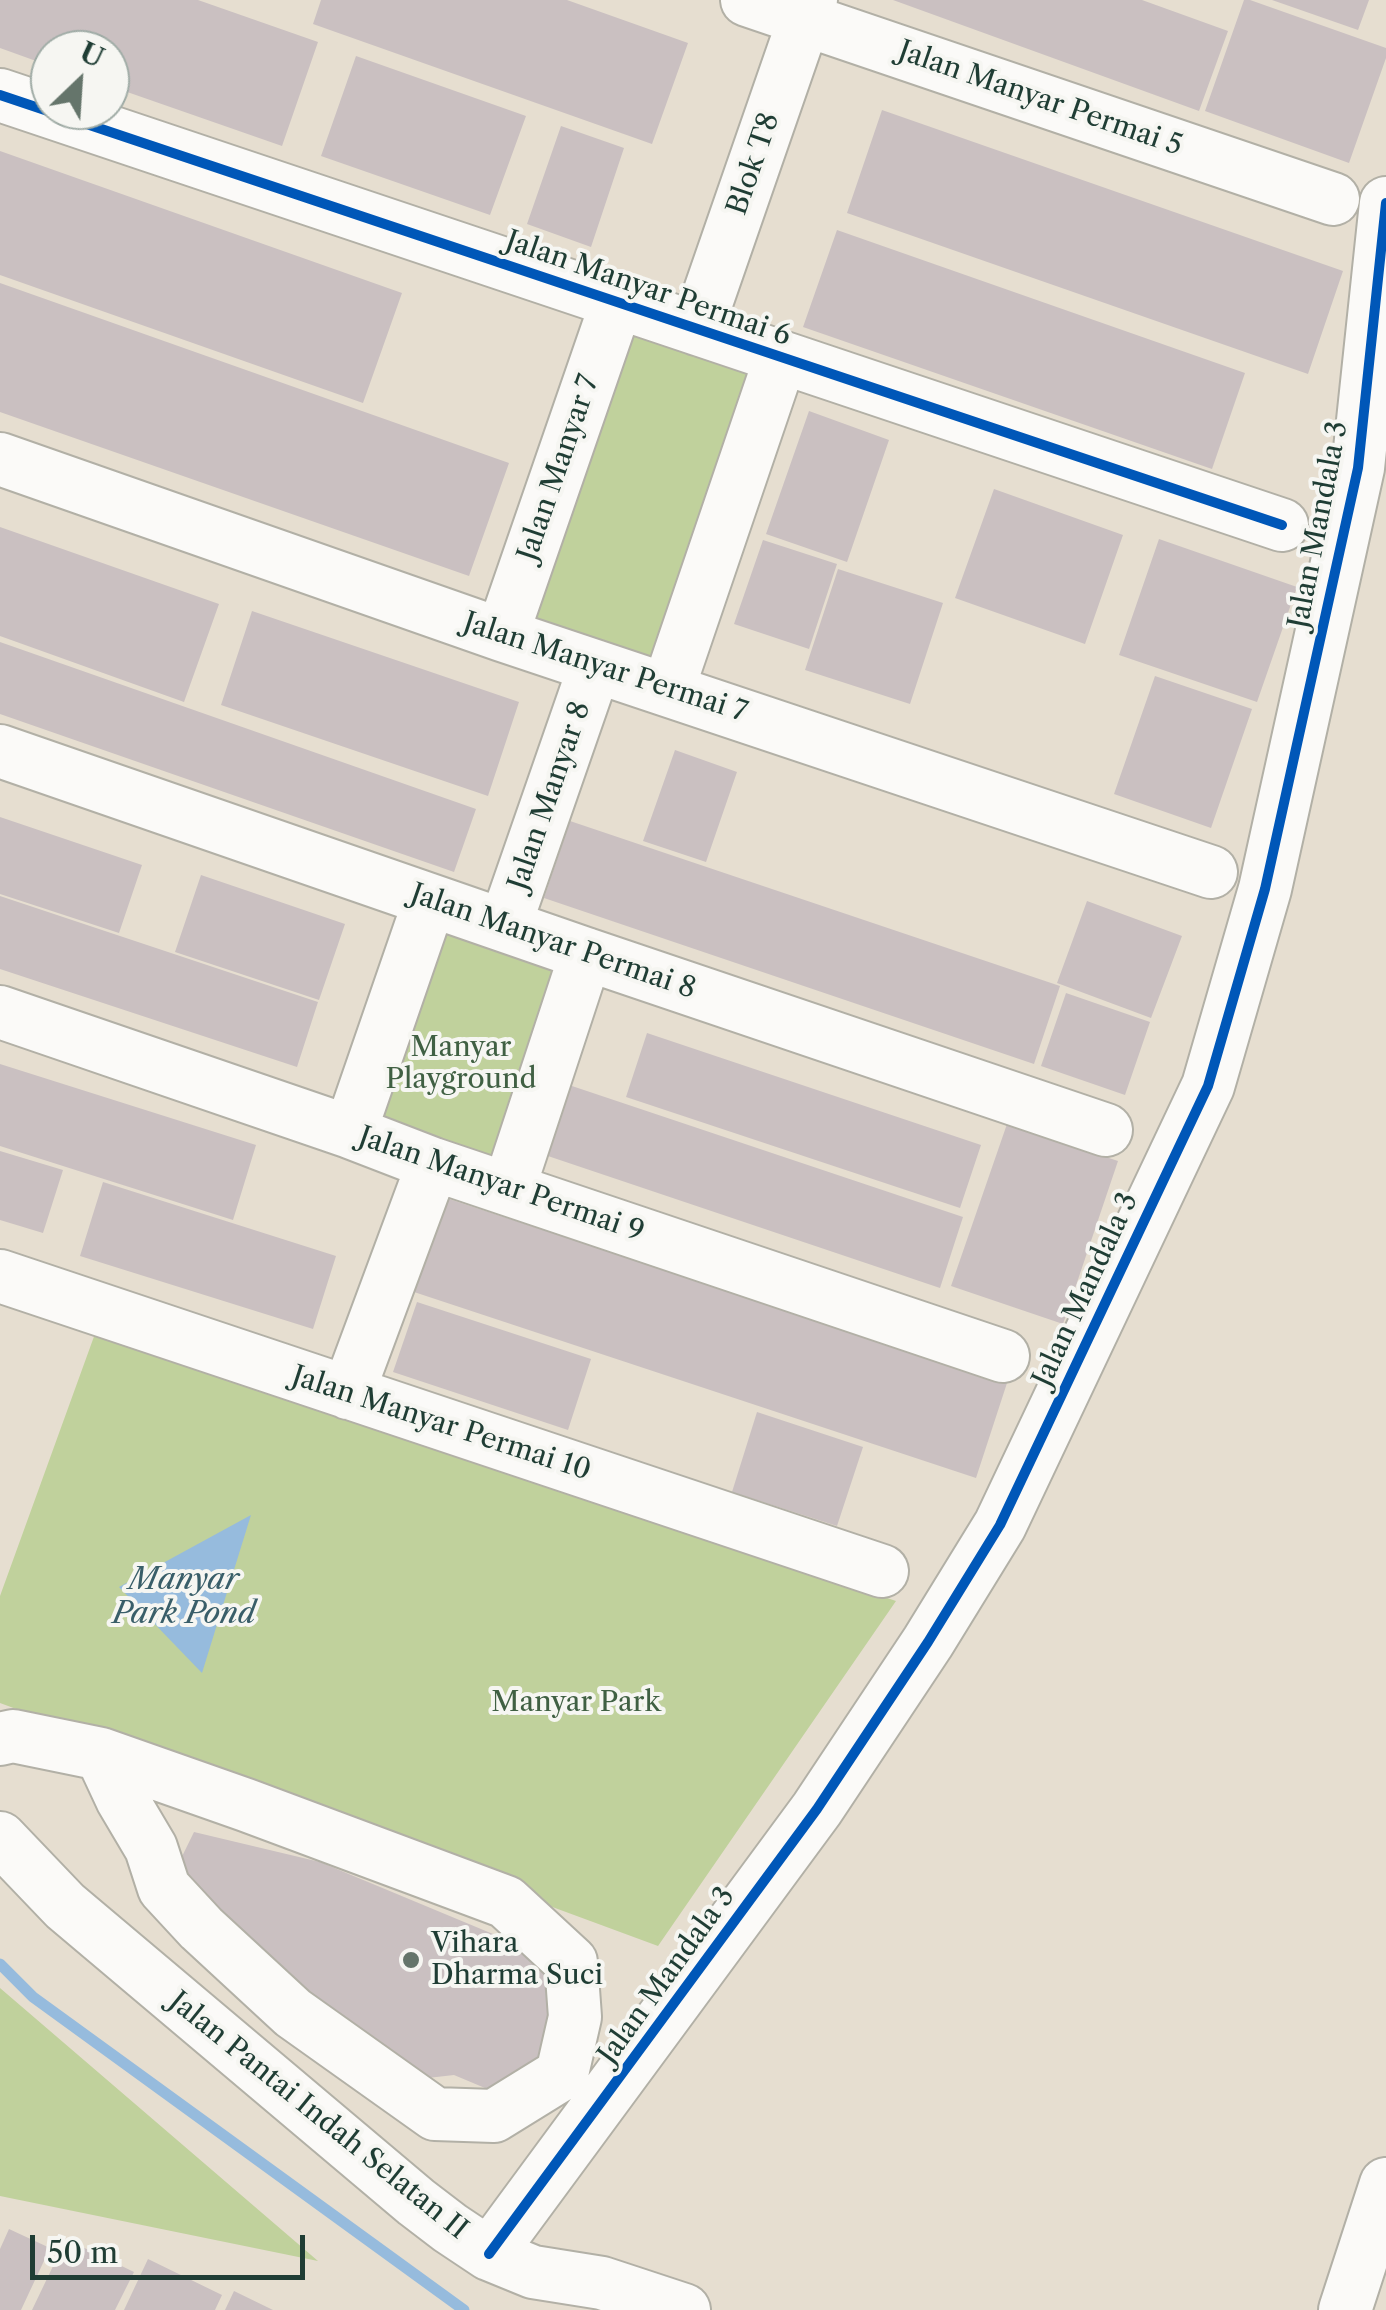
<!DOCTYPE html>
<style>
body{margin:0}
#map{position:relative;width:1386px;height:2310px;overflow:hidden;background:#e6ded0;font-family:"Libre Caslon Text",serif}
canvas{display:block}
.north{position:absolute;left:30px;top:30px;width:100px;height:100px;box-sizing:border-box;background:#f6f6f2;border:2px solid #a0aca6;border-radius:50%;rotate:25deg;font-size:28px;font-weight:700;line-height:40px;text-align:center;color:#1f3d34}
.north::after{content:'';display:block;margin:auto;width:35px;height:45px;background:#65756b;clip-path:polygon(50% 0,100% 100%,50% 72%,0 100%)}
.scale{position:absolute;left:30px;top:2235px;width:275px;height:45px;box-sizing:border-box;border:5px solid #1f3d34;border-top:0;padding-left:12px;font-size:30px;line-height:35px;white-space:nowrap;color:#1f3d34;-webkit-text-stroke:8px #f6f6f2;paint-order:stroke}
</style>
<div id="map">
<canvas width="1386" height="2310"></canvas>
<div class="north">U</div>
<div class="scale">50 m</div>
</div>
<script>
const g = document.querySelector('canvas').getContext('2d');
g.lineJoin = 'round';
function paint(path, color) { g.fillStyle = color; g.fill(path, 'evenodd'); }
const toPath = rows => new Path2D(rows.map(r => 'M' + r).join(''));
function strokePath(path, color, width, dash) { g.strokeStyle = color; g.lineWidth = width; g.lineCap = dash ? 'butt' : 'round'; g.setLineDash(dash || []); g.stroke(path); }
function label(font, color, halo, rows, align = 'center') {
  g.font = font + ' "Libre Caslon Text",serif'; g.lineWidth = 8; g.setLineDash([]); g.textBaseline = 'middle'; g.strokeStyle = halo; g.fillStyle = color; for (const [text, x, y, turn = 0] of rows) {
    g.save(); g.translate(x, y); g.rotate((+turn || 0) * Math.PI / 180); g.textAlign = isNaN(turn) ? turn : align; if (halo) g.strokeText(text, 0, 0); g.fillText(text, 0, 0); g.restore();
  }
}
const green = toPath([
 [617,302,781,357,668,689,502,635],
 [435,908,577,958,504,1176,370,1129],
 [96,1331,896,1601,658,1946,0,1703,0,1596],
 [0,1988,318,2261,0,2196]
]);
const water = toPath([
 [251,1515,202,1673,119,1587]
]);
const stream = toPath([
 [0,1964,33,1997,464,2310]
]);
const building = toPath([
 [0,0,198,0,318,42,282,146,110,86,110,50,50,50,50,66,0,48],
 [321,0,567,0,688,43,652,144,313,24],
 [893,0,1142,0,1228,31,1199,111],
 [1244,0,1250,0,1386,48,1386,58,1349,163,1205,111],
 [1272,0,1369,0,1358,30],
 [356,56,526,116,490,215,321,156],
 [882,110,1343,271,1308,374,847,213],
 [561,126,624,148,591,247,527,224],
 [0,151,402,293,363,403,0,275],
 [837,230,1245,373,1212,469,803,327],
 [0,283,509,463,469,576,0,412],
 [809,411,889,440,847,562,766,534],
 [994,489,1123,535,1085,644,955,598],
 [0,527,219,604,184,702,0,636],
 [1159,539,1297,587,1257,702,1119,655],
 [763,540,837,564,809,649,734,624],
 [838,569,943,603,910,704,805,670],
 [252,611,519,702,488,796,221,705],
 [0,642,476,809,454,872,0,714],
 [1155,676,1252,709,1211,828,1114,794],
 [675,750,737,772,706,862,643,841],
 [0,817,142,865,119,933,0,894],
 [570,821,1060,986,1034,1064,544,898],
 [201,875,345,924,319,1000,175,952],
 [0,896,318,1002,297,1067,0,969],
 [1087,901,1182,936,1151,1018,1057,983],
 [1066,993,1150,1022,1125,1095,1041,1066],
 [647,1033,981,1145,960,1208,626,1097],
 [0,1064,256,1145,233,1220,0,1146],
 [566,1084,963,1217,940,1288,542,1154],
 [1007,1124,1118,1161,1063,1324,951,1286],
 [0,1151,63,1170,43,1233,0,1220],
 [103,1182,336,1256,313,1329,80,1256],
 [443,1197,1007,1383,976,1478,411,1291],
 [417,1302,591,1359,568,1430,393,1372],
 [757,1412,863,1447,837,1526,732,1492],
 [194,1832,320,1862,529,1949,563,1979,541,2058,504,2096,454,2075,410,2080,169,1883],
 [9,2229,50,2248,21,2310,0,2310,0,2249],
 [66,2239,134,2272,115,2310,32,2310],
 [148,2259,222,2295,215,2310,124,2310],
 [234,2291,273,2310,225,2310]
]);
const minor = toPath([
 [747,0,1333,199],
 [0,95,1282,525],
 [697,329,811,0],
 [0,459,502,635,1211,872],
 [502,635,617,302],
 [668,689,781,357],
 [0,751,586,954,1106,1130],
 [505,925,595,666],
 [0,1012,350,1132,433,1164,1003,1356],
 [350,1132,430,900],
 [509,1188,586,954],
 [0,1276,882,1571],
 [348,1393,433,1164],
 [0,1739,13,1736,101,1754,246,1805,506,1902,571,1962,575,2017,562,2074,494,2116,435,2114,293,2013,201,1928,164,1888,151,1848,122,1799,101,1754],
 [0,1838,65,1906,416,2202,450,2228,489,2254,533,2272,602,2283,684,2310],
 [489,2254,817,1809,928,1642,1000,1525,1208,1086,1265,889,1358,468,1386,203],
 [1345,2310,1386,2184]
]);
const cycleway = toPath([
 [0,95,1282,525],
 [489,2254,817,1809,928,1642,1000,1525,1208,1086,1265,889,1358,468,1386,203]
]);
const markers = [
 [411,1960,10,"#65756b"]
];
const streetNames = [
 ["Jalan Manyar Permai 5",1040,99,19],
 ["Blok T8",754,164,-71],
 ["Jalan Manyar Permai 6",648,289,19],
 ["Jalan Manyar 7",559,468,-71],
 ["Jalan Mandala 3",1319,525,-79],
 ["Jalan Manyar Permai 7",605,668,18],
 ["Jalan Manyar 8",550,796,-71],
 ["Jalan Manyar Permai 8",553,942,19],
 ["Jalan Manyar Permai 9",501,1185,19],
 ["Jalan Mandala 3",1086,1290,-65],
 ["Jalan Manyar Permai 10",441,1424,18],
 ["Jalan Mandala 3",667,1976,-54],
 ["Jalan Pantai Indah Selatan II",318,2116,39]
];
const parkNames = [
 ["Manyar",461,1048],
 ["Playground",461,1080],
 ["Manyar Park",576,1703]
];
const poiNames = [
 ["Vihara",431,1944],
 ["Dharma Suci",431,1976]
];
const waterNames = [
 ["Manyar",184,1580],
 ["Park Pond",184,1614]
];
paint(green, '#c0d19c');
paint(water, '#96bbdd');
strokePath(stream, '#96bbdd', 11);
paint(building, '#cac0c1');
strokePath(minor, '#b2b0a6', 56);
strokePath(minor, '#fbfaf8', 52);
strokePath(cycleway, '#0057b8', 10);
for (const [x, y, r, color] of markers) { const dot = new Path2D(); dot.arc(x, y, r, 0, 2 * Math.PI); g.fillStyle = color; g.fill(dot); strokePath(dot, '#f6f6f2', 4); }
label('28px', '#1f3d34', '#f6f6f2', streetNames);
label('28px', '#406043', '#f6f6f2', parkNames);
label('28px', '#1f3d34', '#f6f6f2', poiNames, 'left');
label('italic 30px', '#395e69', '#f6f6f2', waterNames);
</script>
